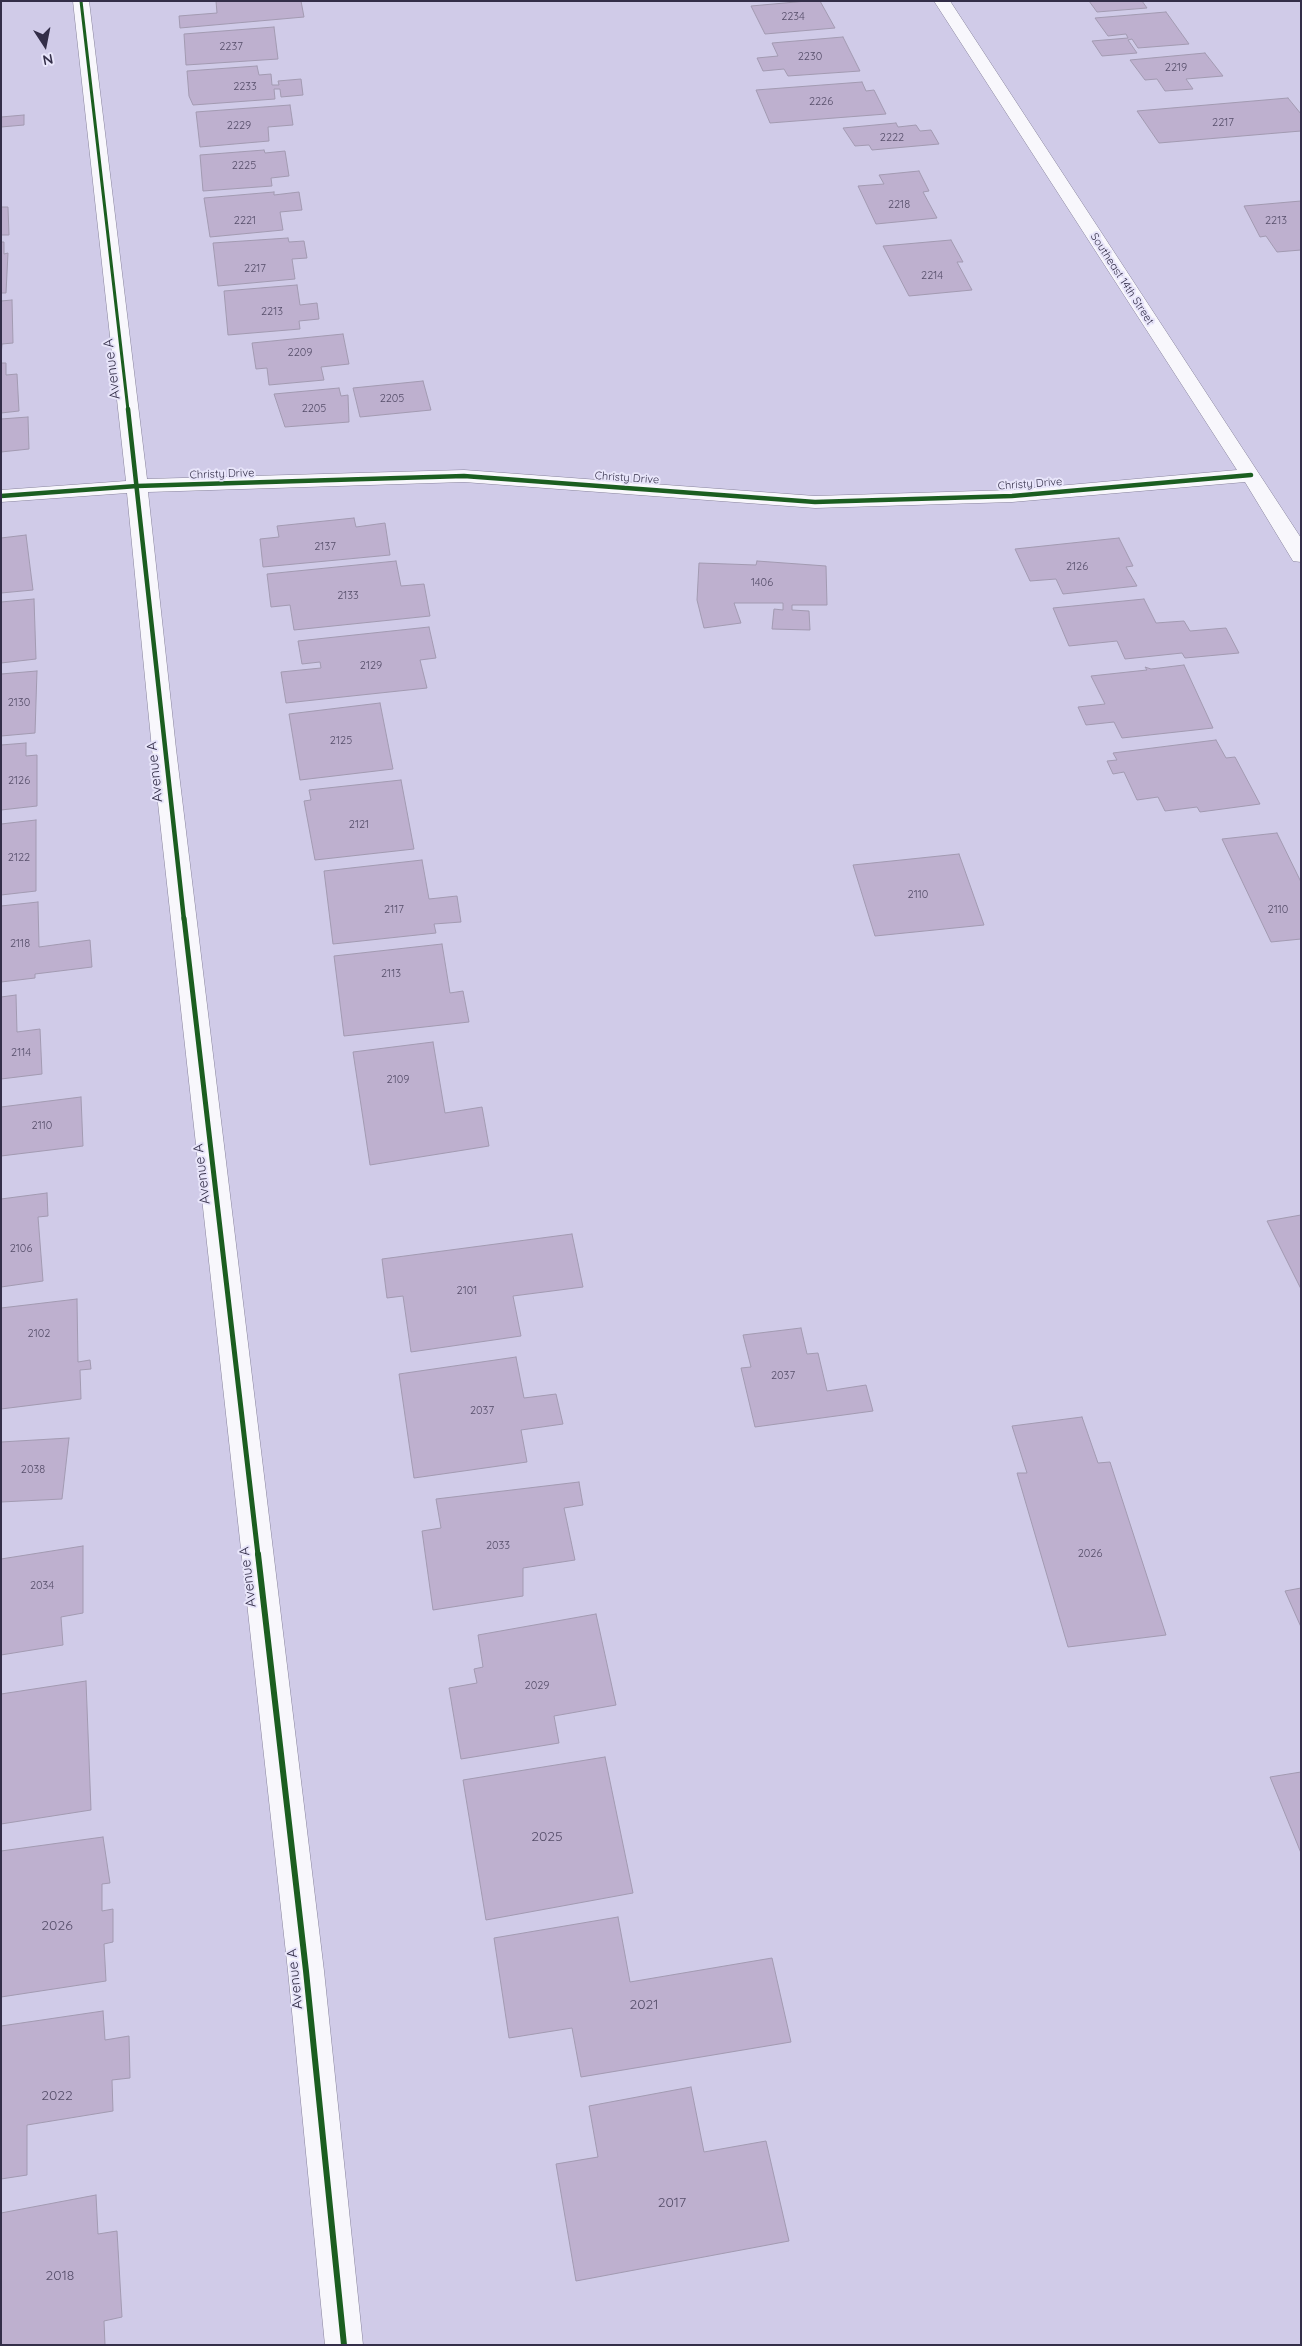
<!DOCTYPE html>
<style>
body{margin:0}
#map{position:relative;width:1302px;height:2346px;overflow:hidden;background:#d0cbe8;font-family:Quicksand,sans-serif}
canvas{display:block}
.frame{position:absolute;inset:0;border:2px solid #332e48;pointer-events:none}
.north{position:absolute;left:20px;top:20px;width:50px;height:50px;-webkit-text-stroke:4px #e8e5fa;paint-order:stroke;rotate:169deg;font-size:14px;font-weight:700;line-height:20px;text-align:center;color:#332e48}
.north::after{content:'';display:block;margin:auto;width:18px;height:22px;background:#332e48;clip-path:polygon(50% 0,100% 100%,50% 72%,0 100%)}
</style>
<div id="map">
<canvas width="1302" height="2346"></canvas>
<div class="frame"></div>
<div class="north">N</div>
</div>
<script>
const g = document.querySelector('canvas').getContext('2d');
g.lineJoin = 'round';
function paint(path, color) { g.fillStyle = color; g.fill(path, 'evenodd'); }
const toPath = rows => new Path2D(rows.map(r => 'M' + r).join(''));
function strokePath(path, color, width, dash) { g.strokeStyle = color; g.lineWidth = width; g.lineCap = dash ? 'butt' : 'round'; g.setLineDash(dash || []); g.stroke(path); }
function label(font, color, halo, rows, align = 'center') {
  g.font = font + ' Quicksand,sans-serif'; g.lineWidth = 4; g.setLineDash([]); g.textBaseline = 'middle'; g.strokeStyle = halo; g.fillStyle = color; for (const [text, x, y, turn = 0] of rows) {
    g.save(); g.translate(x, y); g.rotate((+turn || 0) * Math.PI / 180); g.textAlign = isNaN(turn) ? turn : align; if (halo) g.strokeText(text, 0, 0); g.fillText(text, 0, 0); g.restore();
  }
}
const building = toPath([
 [216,1,301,1,304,17,180,28,179,16,217,13,216,1],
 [807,1,820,1,835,28,765,34,751,6,807,1],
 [1089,1,1142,1,1147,8,1097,12,1089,1],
 [1166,12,1189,44,1138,48,1132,39,1128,40,1137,53,1102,56,1092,41,1128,38,1126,34,1108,36,1095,18,1166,12],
 [274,27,278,59,186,65,184,34,274,27],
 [843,37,860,71,788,76,784,69,763,71,757,58,778,56,772,43,843,37],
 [1205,53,1223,76,1186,79,1193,89,1165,91,1157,79,1145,80,1130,60,1205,53],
 [257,66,259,75,271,74,272,85,279,85,278,81,301,79,303,95,281,97,280,89,274,89,275,99,193,105,189,96,187,71,257,66],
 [862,82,866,91,874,90,886,114,770,123,756,90,862,82],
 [1288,98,1301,114,1301,131,1159,143,1137,111,1288,98],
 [290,105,293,125,268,127,269,141,200,147,196,112,290,105],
 [24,115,24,125,1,127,1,117,24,115],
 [896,123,898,127,916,125,920,131,931,130,939,144,872,150,869,145,855,146,843,128,896,123],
 [264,150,265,153,285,151,289,176,271,178,272,186,203,191,200,155,264,150],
 [919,171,929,191,923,192,937,218,876,224,858,186,884,184,879,175,919,171],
 [274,192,274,195,299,192,302,210,280,212,283,230,210,237,204,198,274,192],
 [1301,201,1301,250,1277,252,1266,236,1260,237,1244,206,1301,201],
 [1,207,8,207,9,235,1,235,1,207],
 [288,238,289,242,304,241,307,258,292,259,295,279,218,286,213,243,288,238],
 [951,240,963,262,957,262,972,290,909,296,883,246,951,240],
 [1,242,4,242,4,254,8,253,6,293,1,293,1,242],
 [297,285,300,305,317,303,319,319,299,321,300,329,228,335,224,291,297,285],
 [12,300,13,343,2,344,1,356,1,301,12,300],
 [343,334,349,364,321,367,324,380,269,385,267,368,256,369,252,343,343,334],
 [1,363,6,363,6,375,17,374,19,411,1,413,1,363],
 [423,381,431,410,360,417,353,388,423,381],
 [339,388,341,396,348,395,349,422,285,427,274,394,339,388],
 [28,417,29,449,1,452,1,419,28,417],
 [354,518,356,527,385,523,390,555,263,567,260,539,279,537,277,526,354,518],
 [26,535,33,590,1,593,1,538,26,535],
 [1119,538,1133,566,1126,567,1137,586,1063,594,1056,579,1030,581,1015,549,1119,538],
 [396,561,401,586,424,584,430,616,294,630,290,605,271,607,267,574,396,561],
 [757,561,826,566,827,605,792,605,792,610,809,611,810,630,772,629,774,609,783,610,783,603,734,603,741,623,704,628,697,600,699,563,756,565,757,561],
 [34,599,36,659,1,663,1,602,34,599],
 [1144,599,1156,623,1184,621,1190,631,1226,628,1239,653,1185,658,1182,653,1125,659,1117,641,1069,646,1053,608,1144,599],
 [429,627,436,658,420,660,427,688,286,703,281,672,321,668,320,662,302,664,298,641,429,627],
 [1184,665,1213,728,1122,738,1114,722,1086,725,1078,707,1105,704,1091,676,1147,670,1145,667,1151,669,1184,665],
 [37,671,35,733,1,736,1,674,37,671],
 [380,703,393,769,300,780,289,714,380,703],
 [1216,740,1226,758,1235,757,1260,804,1200,812,1197,807,1165,811,1158,797,1137,800,1124,772,1113,774,1107,761,1117,760,1113,753,1216,740],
 [26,743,26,756,37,755,37,806,1,810,1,745,26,743],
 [401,780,414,849,315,860,304,801,311,800,309,790,401,780],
 [36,820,36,891,1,895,1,824,36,820],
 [1277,833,1301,882,1301,939,1271,942,1222,839,1277,833],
 [959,854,984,925,875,936,853,865,959,854],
 [422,860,429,899,457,896,461,922,434,924,436,933,333,944,324,871,422,860],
 [38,902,39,947,90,940,92,967,35,974,35,978,1,982,1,906,38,902],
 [442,944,450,993,463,991,469,1022,344,1036,334,956,442,944],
 [16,995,17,1032,40,1029,42,1074,1,1079,1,997,16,995],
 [433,1042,445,1113,482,1107,489,1146,370,1165,353,1052,433,1042],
 [81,1097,83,1146,1,1156,1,1107,81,1097],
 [47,1193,48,1216,38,1217,43,1281,1,1287,1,1199,47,1193],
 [1301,1215,1301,1289,1267,1221,1301,1215],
 [572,1234,583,1287,513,1296,521,1336,411,1352,403,1296,387,1298,382,1259,572,1234],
 [77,1299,78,1362,90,1360,91,1369,80,1370,81,1399,1,1409,1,1308,77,1299],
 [801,1328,807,1354,818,1353,827,1391,866,1385,873,1411,755,1427,741,1368,751,1367,743,1335,801,1328],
 [516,1357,524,1398,556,1394,563,1424,521,1430,527,1462,414,1478,399,1374,516,1357],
 [1082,1417,1098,1463,1110,1462,1166,1635,1068,1647,1017,1473,1027,1473,1012,1426,1082,1417],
 [69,1438,62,1499,1,1502,1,1442,69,1438],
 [579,1482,583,1505,564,1508,575,1560,523,1568,523,1596,433,1610,422,1531,441,1528,436,1499,579,1482],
 [83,1546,83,1613,61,1617,63,1645,1,1655,1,1559,83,1546],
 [1301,1588,1301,1627,1285,1591,1301,1588],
 [596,1614,616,1705,554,1716,559,1743,461,1759,449,1688,477,1683,474,1669,483,1667,478,1635,596,1614],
 [86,1681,91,1810,1,1824,1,1694,86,1681],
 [605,1757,633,1893,486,1920,463,1780,605,1757],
 [1301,1772,1301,1853,1270,1777,1301,1772],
 [103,1837,110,1883,102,1884,102,1911,113,1909,113,1942,104,1944,106,1981,1,1997,1,1851,103,1837],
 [618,1917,630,1982,772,1958,791,2042,581,2077,572,2028,509,2038,494,1938,618,1917],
 [103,2011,105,2040,129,2036,130,2078,112,2080,113,2111,27,2125,27,2175,1,2179,1,2026,103,2011],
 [691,2087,704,2152,766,2141,789,2241,576,2281,556,2164,598,2157,589,2106,691,2087],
 [96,2195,98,2234,117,2231,122,2317,104,2321,105,2345,1,2345,1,2213,96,2195]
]);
const minor = toPath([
 [73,1,89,1,147,479,464,470,815,496,1012,490,1237,470,934,1,950,1,1301,538,1301,562,1293,561,1245,482,1012,502,815,508,464,482,148,492,176,749,324,1971,363,2345,325,2345,288,1971,152,749,127,493,1,502,1,490,126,481,73,1]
]);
const cyclewayFar3 = toPath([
 [81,1,128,410]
]);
const cyclewayFar2 = toPath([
 [128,409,184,920],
 [1,496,137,486,464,476,815,502,1012,496,1251,475]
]);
const cyclewayFar1 = toPath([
 [184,918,258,1555]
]);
const cycleway = toPath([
 [258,1554,306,1971,344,2345]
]);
const numberNames = [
 ["2234",793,17],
 ["2237",231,47],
 ["2230",810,57],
 ["2219",1176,68],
 ["2233",245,87],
 ["2226",821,102],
 ["2217",1223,123],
 ["2229",239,126],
 ["2222",892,138],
 ["2225",244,166],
 ["2218",899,205],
 ["2221",245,221],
 ["2213",1276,221],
 ["2217",255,269],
 ["2214",932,276],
 ["2213",272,312],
 ["2209",300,353],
 ["2205",392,399],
 ["2205",314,409],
 ["2137",325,547],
 ["2126",1077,567],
 ["1406",762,583],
 ["2133",348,596],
 ["2129",371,666],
 ["2130",19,703],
 ["2125",341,741],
 ["2126",19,781],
 ["2121",359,825],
 ["2122",19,858],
 ["2110",918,895],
 ["2117",394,910],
 ["2110",1278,910],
 ["2118",20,944],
 ["2113",391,974],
 ["2114",21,1053],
 ["2109",398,1080],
 ["2110",42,1126],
 ["2106",21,1249],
 ["2101",467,1291],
 ["2102",39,1334],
 ["2037",783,1376],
 ["2037",482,1411],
 ["2038",33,1470],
 ["2033",498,1546],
 ["2026",1090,1554],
 ["2034",42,1586],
 ["2029",537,1686]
];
const farStreetnames = [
 ["Southeast 14th Street",1122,279,57],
 ["Christy Drive",222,474,-2],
 ["Christy Drive",627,478,4],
 ["Christy Drive",1030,484,-4]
];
const streetNames = [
 ["Avenue A",112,369,-97],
 ["Avenue A",155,772,-96],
 ["Avenue A",202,1174,-97],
 ["Avenue A",248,1577,-97],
 ["Avenue A",295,1979,-96]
];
const nearNumbernames = [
 ["2025",547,1837],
 ["2026",57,1926],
 ["2021",644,2005],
 ["2022",57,2096],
 ["2017",672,2203],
 ["2018",60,2276]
];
paint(building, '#beb0cf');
strokePath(building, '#a29ab1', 1);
strokePath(minor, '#88849c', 1);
paint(minor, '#f8f7fc');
strokePath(cyclewayFar3, '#1b5e20', 3);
strokePath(cyclewayFar2, '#1b5e20', 4.5);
strokePath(cyclewayFar1, '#1b5e20', 5);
strokePath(cycleway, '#1b5e20', 6);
label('11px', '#564e6a', null, numberNames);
label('11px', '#332e48', '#e8e5fa', farStreetnames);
label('14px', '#332e48', '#e8e5fa', streetNames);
label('14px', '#564e6a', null, nearNumbernames);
</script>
